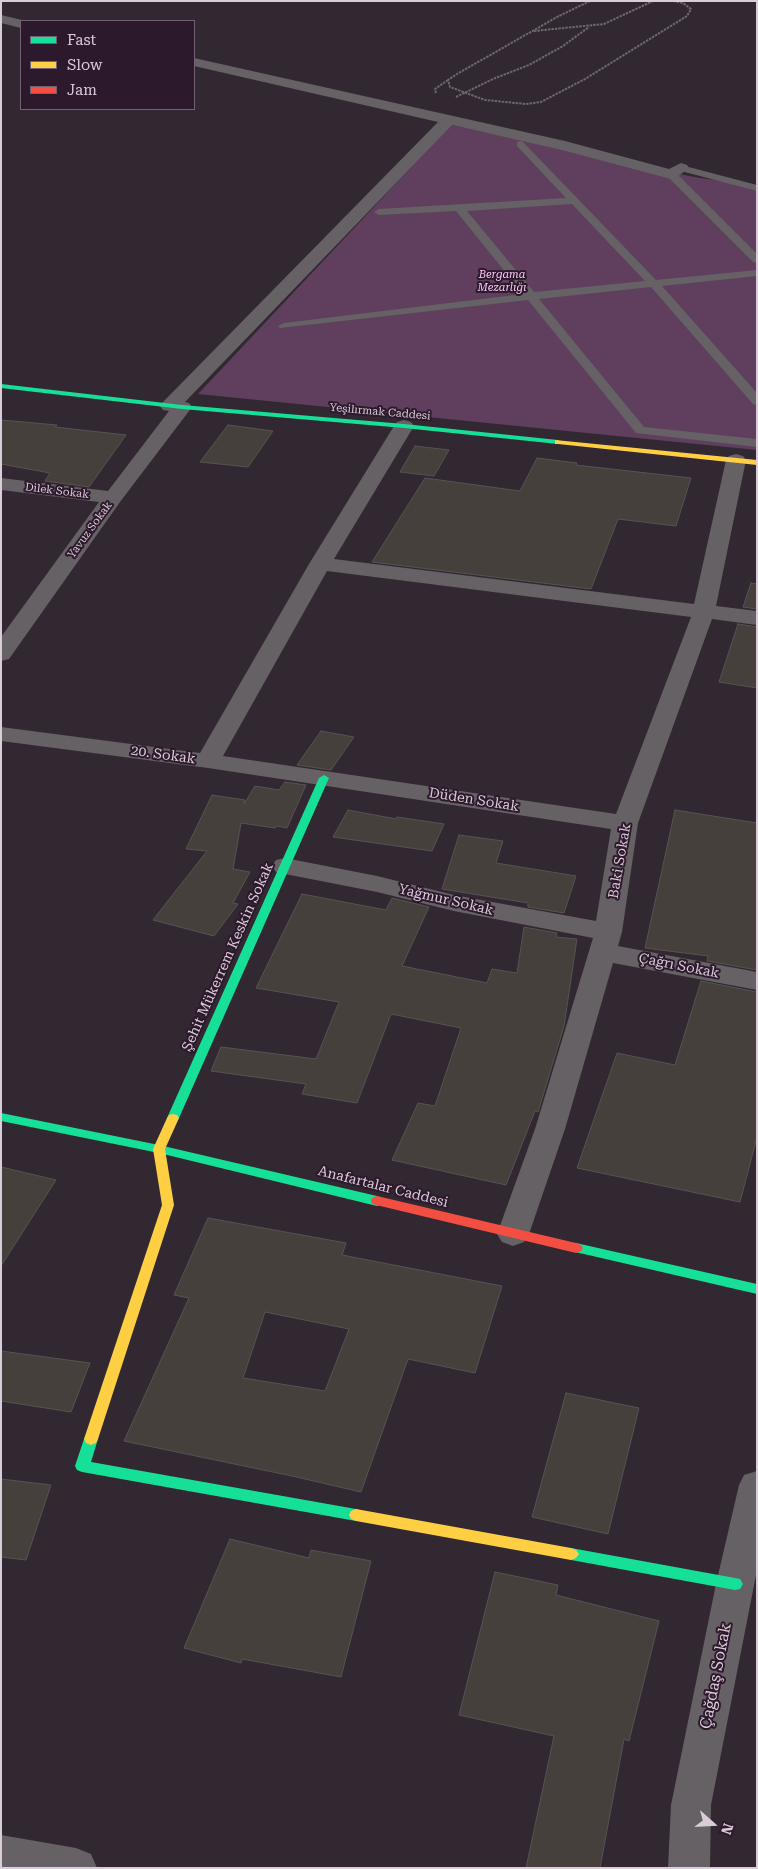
<!DOCTYPE html>
<meta charset="utf-8">
<style>
body{margin:0}
#map{position:relative;width:758px;height:1869px;overflow:hidden;background:#322832;font-family:"Roboto Serif",serif}
canvas{display:block}
.frame{position:absolute;inset:0;border:2px solid #dacdd9;pointer-events:none}
.legend{position:absolute;left:20px;top:20px;width:175px;height:90px;box-sizing:border-box;background:#2d192c;border:1px solid #726171;margin:0;padding:6px 9px;list-style:none;font-size:15px;color:#dacdd9}
.legend li{display:flex;align-items:center;gap:10px;height:25px}
.legend b{width:25px;border:1px solid #726171}
.north{position:absolute;left:688px;top:1799px;width:50px;height:50px;-webkit-text-stroke:4px #2d192c;paint-order:stroke;rotate:109deg;font-size:14px;font-weight:700;line-height:20px;text-align:center;color:#dacdd9}
.north::after{content:'';display:block;margin:auto;width:18px;height:22px;background:#dacdd9;clip-path:polygon(50% 0,100% 100%,50% 72%,0 100%)}
</style>
<div id="map">
<canvas width="758" height="1869"></canvas>
<div class="frame"></div>
<ul class="legend">
<li><b style="height:6px;background:#16e098"></b>Fast</li>
<li><b style="height:6px;background:#ffcf43"></b>Slow</li>
<li><b style="height:6px;background:#f24e42"></b>Jam</li>
</ul>
<div class="north">N</div>
</div>
<script>
const g = document.querySelector('canvas').getContext('2d');
g.lineJoin = 'round';
function paint(path, color) { g.fillStyle = color; g.fill(path, 'evenodd'); }
const toPath = rows => new Path2D(rows.map(r => 'M' + r).join(''));
function strokePath(path, color, width, dash) { g.strokeStyle = color; g.lineWidth = width; g.lineCap = dash ? 'butt' : 'round'; g.setLineDash(dash || []); g.stroke(path); }
function label(font, color, halo, rows, align = 'center') {
  g.font = font + ' "Roboto Serif",serif'; g.lineWidth = 4; g.setLineDash([]); g.textBaseline = 'middle'; g.strokeStyle = halo; g.fillStyle = color; for (const [text, x, y, turn = 0] of rows) {
    g.save(); g.translate(x, y); g.rotate((+turn || 0) * Math.PI / 180); g.textAlign = isNaN(turn) ? turn : align; if (halo) g.strokeText(text, 0, 0); g.fillText(text, 0, 0); g.restore();
  }
}
const green = toPath([
 [451,125,694,177,757,186,757,450,198,394]
]);
const building = toPath([
 [1,420,57,425,55,427,126,435,89,487,45,481,50,473,1,464,1,420],
 [228,425,273,431,248,467,200,462,228,425],
 [415,446,449,450,434,476,400,472,415,446],
 [537,458,577,463,576,465,691,478,676,526,618,519,591,589,372,562,425,478,520,491,537,458],
 [751,583,757,584,757,609,743,607,751,583],
 [738,624,757,627,757,688,719,682,738,624],
 [321,731,354,737,331,770,297,765,321,731],
 [285,782,306,785,287,828,277,826,275,828,241,823,233,869,250,872,233,903,238,904,214,936,153,920,207,851,186,849,212,795,245,800,244,804,255,786,279,790,285,782],
 [348,810,396,819,397,817,444,824,432,851,333,837,348,810],
 [675,810,757,823,757,970,707,961,708,956,645,948,675,810],
 [459,835,503,841,496,863,576,876,564,913,528,907,528,903,442,889,459,835],
 [302,894,386,910,392,898,429,907,402,966,487,983,492,969,517,973,524,927,557,933,556,937,577,939,564,1026,538,1112,535,1111,506,1185,392,1160,418,1103,435,1106,461,1028,391,1014,357,1103,302,1094,306,1084,211,1071,221,1047,316,1059,339,1002,256,988,302,894],
 [701,981,757,992,757,1137,740,1202,577,1168,617,1053,675,1065,701,981],
 [1,1167,56,1180,1,1266,1,1167],
 [208,1218,346,1243,342,1255,502,1286,475,1373,408,1359,361,1492,292,1476,124,1441,189,1298,174,1295,208,1218],
 [265,1312,349,1329,325,1391,243,1378,265,1312],
 [1,1351,90,1363,71,1412,1,1401,1,1351],
 [566,1393,639,1408,608,1534,532,1517,566,1393],
 [1,1479,51,1485,26,1560,1,1557,1,1479],
 [230,1539,309,1558,311,1550,371,1561,341,1677,242,1659,241,1663,184,1648,230,1539],
 [495,1572,558,1585,556,1595,659,1621,629,1741,624,1739,600,1868,526,1868,554,1736,459,1715,495,1572]
]);
const path = toPath([
 [590,1,557,17,457,74,448,80,450,87,485,100,526,104,541,102,585,79,687,16,691,9,683,3,673,1],
 [534,31,604,24,653,1],
 [436,93,435,89,448,80],
 [456,97,493,79,529,65,563,46,589,27]
]);
const lane = toPath([
 [520,141,523,142,656,280,757,270,757,276,662,286,757,393,757,405,753,404,651,287,539,299,644,427,757,439,757,447,636,433,528,300,280,328,278,326,284,323,523,294,456,211,379,215,374,212,379,209,566,198,517,146,517,142,520,141],
 [572,204,645,281,534,292,467,211,572,204],
 [681,165,757,185,757,191,677,170,676,168,681,165],
 [671,171,675,172,757,254,757,263,753,262,667,176,666,174,671,171]
]);
const street = toPath([
 [1,15,26,21,21,21,21,28,1,23,1,15],
 [194,58,565,141,669,169,681,163,687,165,689,168,677,177,671,179,562,150,452,125,185,402,189,403,192,407,189,411,120,502,9,659,1,661,1,637,99,502,1,490,1,478,108,491,169,411,163,410,160,406,163,402,438,122,194,66,194,58],
 [404,420,411,422,414,426,334,559,694,604,726,460,729,456,736,454,743,456,746,460,716,606,757,611,757,625,712,619,638,823,622,932,618,946,757,972,757,990,613,963,565,1129,529,1234,524,1242,513,1246,502,1242,497,1234,535,1129,593,938,454,911,377,892,285,874,276,872,272,866,276,860,285,858,377,876,454,895,596,921,611,829,208,768,1,741,1,727,200,753,309,564,394,426,397,422,404,420],
 [327,571,691,617,616,814,223,756,327,571],
 [757,1471,757,1570,711,1805,710,1868,668,1868,671,1805,716,1584,739,1485,744,1475,757,1471],
 [1,1835,76,1848,91,1854,97,1868,1,1868,1,1835]
]);
const fast = toPath([
 [1,384,182,405,404,424,558,440,562,442,558,444,404,428,182,409,1,388,1,384],
 [324,775,329,778,179,1118,177,1121,169,1121,167,1118,319,778,324,775],
 [1,1113,159,1145,377,1196,382,1198,383,1201,382,1204,377,1206,159,1153,1,1121,1,1113],
 [576,1243,757,1284,757,1294,571,1251,569,1248,571,1245,576,1243],
 [91,1433,96,1435,98,1439,91,1462,356,1509,361,1511,363,1515,361,1519,356,1521,82,1472,77,1470,75,1466,84,1439,86,1435,91,1433],
 [571,1548,735,1578,740,1579,743,1584,740,1589,735,1590,571,1560,566,1558,563,1554,566,1550,571,1548]
]);
const slow = toPath([
 [555,440,757,460,757,465,558,444,555,444,555,440],
 [173,1114,177,1115,179,1118,165,1149,174,1205,98,1439,96,1443,91,1445,86,1443,84,1439,162,1205,153,1149,167,1118,169,1115,173,1114],
 [356,1509,571,1548,576,1550,579,1554,576,1558,571,1560,356,1521,351,1519,349,1515,351,1511,356,1509]
]);
const jam = toPath([
 [377,1196,576,1243,581,1245,583,1248,581,1251,576,1253,372,1204,371,1201,372,1198,377,1196]
]);
const farParknames = [
 ["Bergama",502,275],
 ["Mezarlığı",502,288]
];
const farStreetnames = [
 ["Yeşilırmak Caddesi",380,412,5],
 ["Dilek Sokak",57,491,7],
 ["Yavuz Sokak",90,530,-54]
];
const streetNames = [
 ["20. Sokak",163,755,8],
 ["Düden Sokak",474,800,9],
 ["Baki Sokak",620,861,-80],
 ["Yağmur Sokak",446,900,13],
 ["Şehit Mükerrem Keskin Sokak",228,957,-66],
 ["Çağrı Sokak",679,966,11],
 ["Anafartalar Caddesi",383,1187,14]
];
const nearStreetnames = [
 ["Çağdaş Sokak",716,1676,-79]
];
paint(green, '#5f3f5d');
paint(building, '#45403c');
strokePath(building, '#585353', 1);
strokePath(path, '#6d676c', 2, [2.5, 1]);
paint(lane, '#666165');
paint(street, '#666165');
paint(fast, '#16e098');
paint(slow, '#ffcf43');
paint(jam, '#f24e42');
label('italic 11px', '#fbc8f7', '#2d192c', farParknames);
label('11px', '#dacdd9', '#2d192c', farStreetnames);
label('14px', '#dacdd9', '#2d192c', streetNames);
label('16px', '#dacdd9', '#2d192c', nearStreetnames);
</script>
